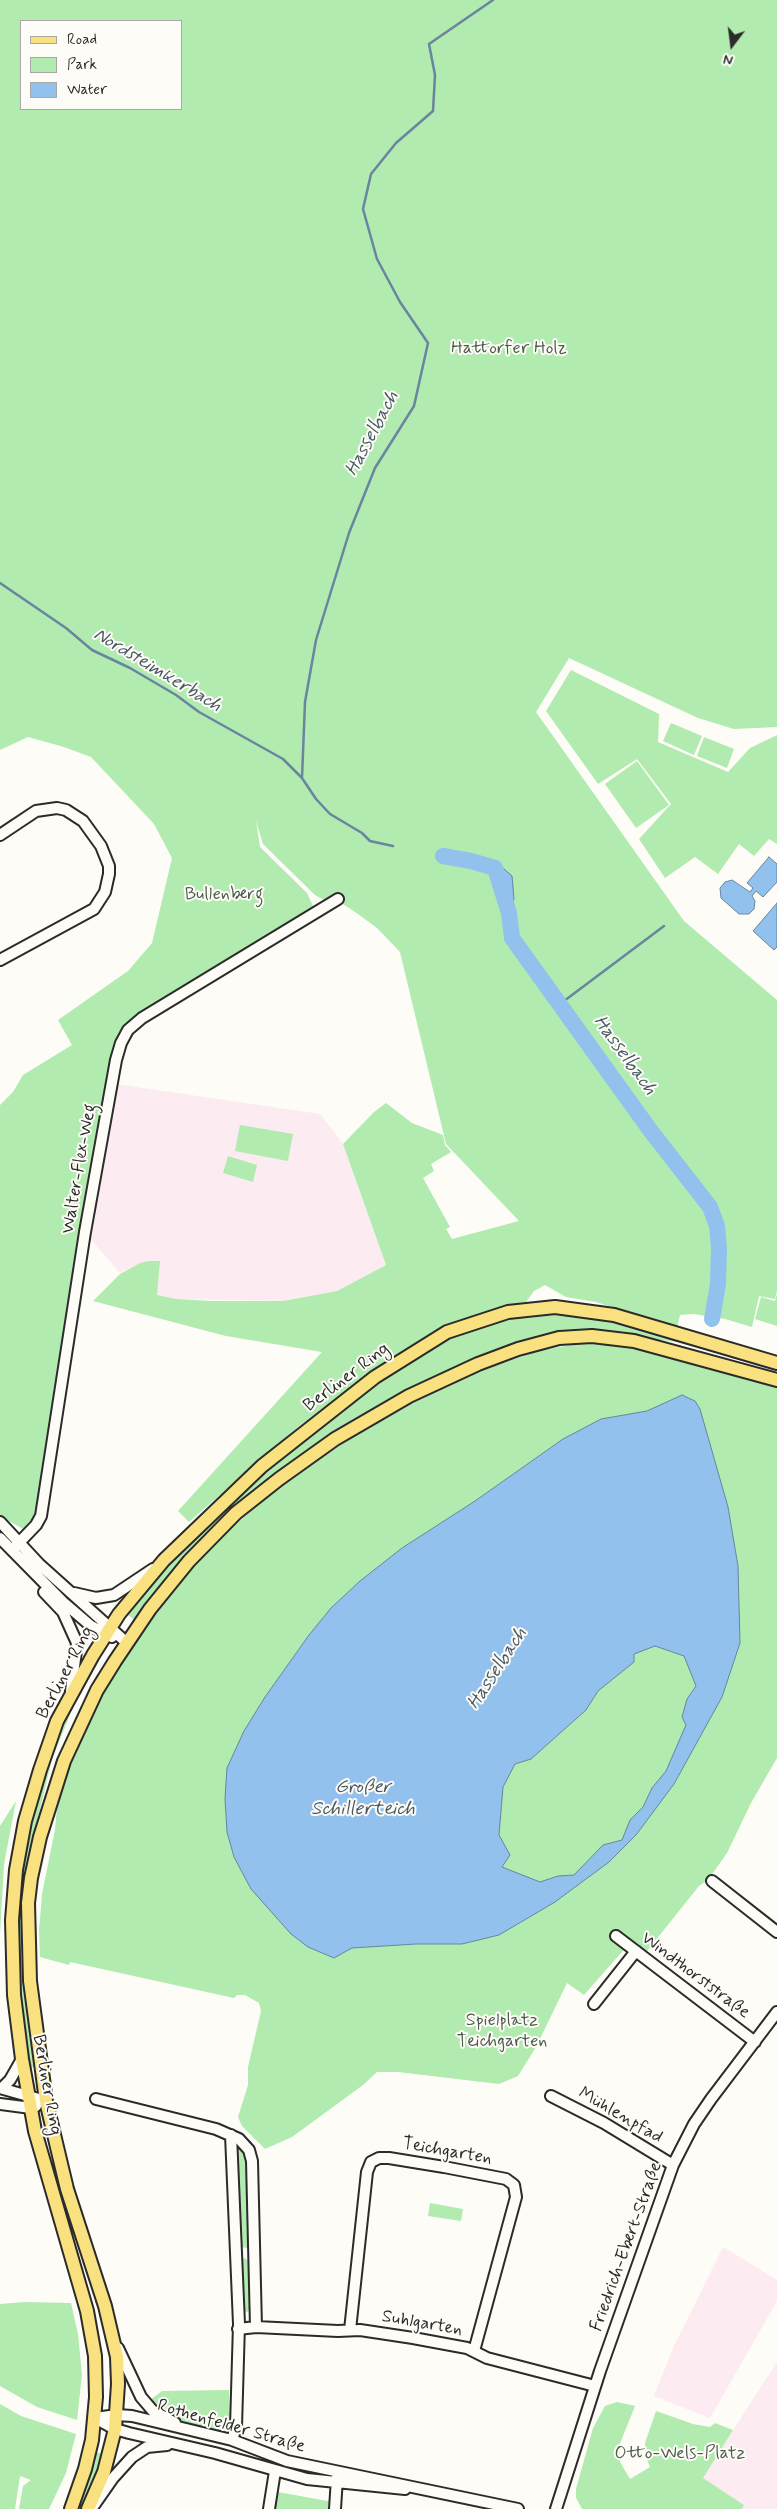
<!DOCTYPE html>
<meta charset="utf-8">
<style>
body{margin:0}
#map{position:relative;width:777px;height:2509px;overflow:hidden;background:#fdfcf7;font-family:Mynerve,sans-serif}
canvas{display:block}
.legend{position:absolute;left:20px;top:20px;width:162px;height:90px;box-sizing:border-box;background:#fdfcf7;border:1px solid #a9a8a5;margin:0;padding:6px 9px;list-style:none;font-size:15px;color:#2b2b2b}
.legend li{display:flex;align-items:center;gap:10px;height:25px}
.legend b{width:25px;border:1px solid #a9a8a5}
.north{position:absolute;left:707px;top:20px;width:50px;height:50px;-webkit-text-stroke:4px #fdfcf7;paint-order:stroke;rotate:195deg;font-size:14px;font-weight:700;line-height:20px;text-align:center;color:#2b2b2b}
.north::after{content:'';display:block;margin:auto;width:18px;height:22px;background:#2b2b2b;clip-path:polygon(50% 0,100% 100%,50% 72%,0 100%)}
</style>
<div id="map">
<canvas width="777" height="2509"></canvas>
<ul class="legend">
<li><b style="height:6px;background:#fae180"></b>Road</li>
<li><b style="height:14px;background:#b1ebaf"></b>Park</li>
<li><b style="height:14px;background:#92c1ed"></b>Water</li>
</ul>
<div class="north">N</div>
</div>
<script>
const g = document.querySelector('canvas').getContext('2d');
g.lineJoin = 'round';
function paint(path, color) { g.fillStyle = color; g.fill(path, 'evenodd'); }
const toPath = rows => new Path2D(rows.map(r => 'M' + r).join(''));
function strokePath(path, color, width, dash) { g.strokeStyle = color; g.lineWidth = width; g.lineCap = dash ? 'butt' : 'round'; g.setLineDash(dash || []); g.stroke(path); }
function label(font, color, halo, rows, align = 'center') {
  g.font = font + ' Mynerve,sans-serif'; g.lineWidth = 4; g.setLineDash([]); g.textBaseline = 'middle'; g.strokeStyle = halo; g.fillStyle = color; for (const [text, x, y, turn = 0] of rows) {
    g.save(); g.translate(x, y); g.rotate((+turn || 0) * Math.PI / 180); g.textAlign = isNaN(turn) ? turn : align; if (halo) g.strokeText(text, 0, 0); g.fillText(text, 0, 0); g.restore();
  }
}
const built = toPath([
 [116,1084,320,1114,343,1144,386,1265,337,1291,283,1301,176,1299,157,1295,140,1263,120,1273,86,1234],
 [723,2247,777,2280,777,2301,710,2418,654,2396,674,2346],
 [777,2362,777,2509,742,2509,744,2505,702,2478]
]);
const green = toPath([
 [0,0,777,0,777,727,734,729,698,718,569,658,536,712,684,921,777,1000,777,1291,775,1299,759,1296,752,1327,725,1319,694,1314,680,1315,677,1328,596,1302,566,1297,545,1285,534,1291,526,1302,488,1311,460,1321,385,1363,299,1426,189,1522,178,1511,322,1352,226,1336,93,1301,120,1274,140,1263,149,1261,160,1261,157,1295,176,1299,211,1301,283,1301,337,1291,386,1265,343,1144,374,1112,386,1103,412,1123,443,1135,445,1145,451,1152,431,1164,434,1171,423,1178,450,1227,446,1229,452,1239,519,1221,446,1144,400,952,377,928,358,914,340,902,322,899,315,895,263,844,256,821,260,847,307,893,313,906,311,914,124,1028,47,1478,36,1514,23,1529,0,1516,0,1105,13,1092,23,1075,72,1045,58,1020,128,971,152,943,172,858,154,824,91,757,64,747,28,737,0,750],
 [21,21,181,21,181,109,21,109],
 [571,670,659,714,658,742,728,772,750,748,777,735,777,844,769,839,754,856,739,844,718,874,695,857,665,878,639,839,671,804,637,759,598,784,546,711],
 [671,723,702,736,694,755,663,741],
 [704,737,734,749,727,768,697,756],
 [637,761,669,805,636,828,605,784],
 [240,1125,293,1134,288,1161,235,1151],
 [228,1156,257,1165,253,1182,223,1173],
 [777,1294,777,1326,755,1319,761,1297,775,1301],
 [540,1313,565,1314,615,1321,719,1351,719,1354,676,1342,591,1330,496,1351,276,1475,135,1620,127,1614,178,1555,253,1480,390,1372,433,1345,464,1330,490,1321],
 [581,1343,634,1347,777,1387,777,1758,751,1803,727,1853,708,1880,699,1886,643,1956,628,1945,584,1995,567,1983,536,2047,518,2076,499,2084,398,2072,377,2072,363,2085,292,2137,265,2149,242,2126,238,2117,248,2085,248,2067,261,2011,259,2003,245,1995,237,1995,234,1998,70,1962,69,1965,40,1957,39,1931,42,1894,55,1830,58,1797,76,1743,92,1709,141,1629,188,1572,229,1530,290,1478,350,1439,408,1405,478,1372,537,1351],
 [99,1656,101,1657,74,1705,52,1759,27,1864,22,1920,23,1945,35,2068,28,2066,19,1995,16,1924,21,1870,35,1801,63,1722],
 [16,1801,4,1864,0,1934,0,1826],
 [237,2141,248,2157,251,2244,248,2248,241,2247,238,2244,235,2145],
 [430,2203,463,2209,461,2221,428,2216],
 [244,2258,251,2262,253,2307,247,2312,243,2311,239,2261],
 [25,2302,71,2303,78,2334,82,2375,77,2420,37,2407,0,2386,0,2304],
 [229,2390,230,2419,218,2434,192,2426,167,2414,150,2400,162,2391],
 [617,2402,635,2406,619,2446,620,2462,630,2479,650,2467,645,2455,645,2443,656,2411,693,2424,710,2427,715,2423,733,2430,703,2478,744,2505,742,2509,582,2509,576,2498,576,2489,593,2428,605,2406],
 [0,2404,21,2416,76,2434,66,2473,49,2509,19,2509,23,2486,31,2480,20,2476,15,2509,0,2509],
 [95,2452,104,2454,99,2471,83,2509,76,2509],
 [278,2492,333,2502,331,2509,275,2509]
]);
const water = toPath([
 [769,857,777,864,777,882,763,897,756,891,752,896,755,901,754,909,749,914,739,914,721,898,720,888,725,882,732,880,750,892,753,888,747,883,769,857],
 [495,868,504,869,512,876,514,899,509,913,498,903,495,868],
 [777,903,777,947,774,950,753,931,777,903],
 [682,1395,695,1401,700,1409,728,1507,738,1566,740,1643,722,1697,674,1784,636,1835,609,1862,555,1902,499,1935,462,1944,416,1944,352,1948,334,1958,308,1947,291,1934,251,1889,234,1857,227,1832,225,1799,227,1768,244,1731,265,1697,309,1635,331,1608,360,1581,402,1548,475,1501,563,1439,601,1419,647,1411,682,1395],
 [655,1646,684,1656,696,1686,687,1699,682,1717,686,1725,666,1771,652,1788,643,1807,630,1820,622,1840,603,1845,574,1875,558,1876,540,1882,502,1867,510,1855,499,1835,503,1787,515,1764,531,1759,586,1710,598,1691,634,1662,634,1654,655,1646]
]);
const stream = toPath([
 [0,583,66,628,92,650,130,668,176,695,199,712,283,759,302,778,316,799,330,814,362,833,370,841,393,846],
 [302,778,305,702,316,640,349,533,375,468,414,406,428,343,400,302,377,259,363,209,371,174,396,143,433,111,435,75,429,44,493,0],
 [560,1004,664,926]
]);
const river = toPath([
 [443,856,471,861,495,868,509,913,512,938,650,1130,710,1207,717,1226,719,1248,718,1284,712,1319]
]);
const minor = toPath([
 [0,835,36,811,57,808,66,810,83,821,101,846,109,866,109,874,105,892,94,909,0,960],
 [0,1522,39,1564,127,1643],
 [0,1538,63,1602,91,1626,112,1637],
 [12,1550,36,1525,41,1516,85,1232,116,1060,121,1043,128,1030,142,1018,338,899],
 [44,1592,63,1612,77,1643,71,1691],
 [74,1593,96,1598,114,1595,153,1569],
 [712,1881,777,1932],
 [616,1936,755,2042],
 [594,2004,636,1951],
 [0,2088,46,2101],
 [2,2088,10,2080,22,2059],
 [551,2096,604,2123,673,2165],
 [96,2099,216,2129,239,2139,249,2150,252,2161,256,2327],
 [0,2104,31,2108,36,2106],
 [231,2135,239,2324,236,2427,232,2440],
 [238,2329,256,2327,338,2331,360,2330,413,2338,467,2348,487,2358,595,2386],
 [350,2330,367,2172,371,2162,379,2158,389,2158,444,2167,506,2179,514,2185,516,2197,474,2351],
 [118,2348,141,2397,153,2411,175,2423],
 [95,2418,117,2415,132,2416,232,2440,287,2461,518,2509],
 [95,2418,115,2429,129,2433,215,2453,307,2479,405,2489],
 [92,2508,113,2478,132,2457,147,2447,167,2445],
 [269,2509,275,2471],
 [335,2509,337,2478],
 [556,2509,600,2371,673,2165,694,2124,711,2099,777,2012]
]);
const major = toPath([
 [71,2509,85,2469,92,2440,96,2397,95,2356,87,2311,35,2131,22,2059,14,1995,12,1920,16,1870,25,1821,40,1770,57,1721,93,1655,119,1614,164,1560,262,1466,375,1377,447,1332,508,1312,555,1307,614,1315,777,1363],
 [88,2509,104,2472,115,2429,118,2384,117,2357,105,2306,67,2189,46,2101,30,1981,28,1903,31,1878,40,1837,64,1761,97,1690,115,1661,150,1609,189,1561,236,1513,279,1479,335,1439,409,1396,478,1364,518,1349,559,1338,592,1336,634,1341,777,1380]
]);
const parkNames = [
 ["Hattorfer Holz",509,349],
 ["Bullenberg",224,895],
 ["Spielplatz",502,2021],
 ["Teichgarten",502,2042],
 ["Otto-Wels-Platz",680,2454]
];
const streetNames = [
 ["Walter-Flex-Weg",80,1169,-80],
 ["Berliner Ring",347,1378,-37],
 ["Berliner Ring",66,1673,-62],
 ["Windthorststraße",695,1976,37],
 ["Berliner Ring",46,2085,80],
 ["Mühlenpfad",620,2116,30],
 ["Teichgarten",447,2152,10],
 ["Friedrich-Ebert-Straße",627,2247,-70],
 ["Suhlgarten",422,2324,10],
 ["Rothenfelder Straße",231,2427,16]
];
const waterNames = [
 ["Hasselbach",373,434,-62],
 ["Nordsteimkerbach",157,671,31],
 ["Hasselbach",624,1056,54],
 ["Hasselbach",498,1669,-57],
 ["Großer",363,1788],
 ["Schillerteich",363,1810]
];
paint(built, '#fcebf0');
paint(green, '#b1ebaf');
paint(water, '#92c1ed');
strokePath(water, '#69859f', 1);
strokePath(stream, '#69859f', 2.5);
strokePath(river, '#92c1ed', 16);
strokePath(minor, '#2b2b2b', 14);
strokePath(major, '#2b2b2b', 16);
strokePath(minor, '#fdfcf7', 10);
strokePath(major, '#fae180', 12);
label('18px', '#4c5b4c', '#fdfcf7', parkNames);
label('18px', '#2b2b2b', '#fdfcf7', streetNames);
label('italic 19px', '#4a5865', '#fdfcf7', waterNames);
</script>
